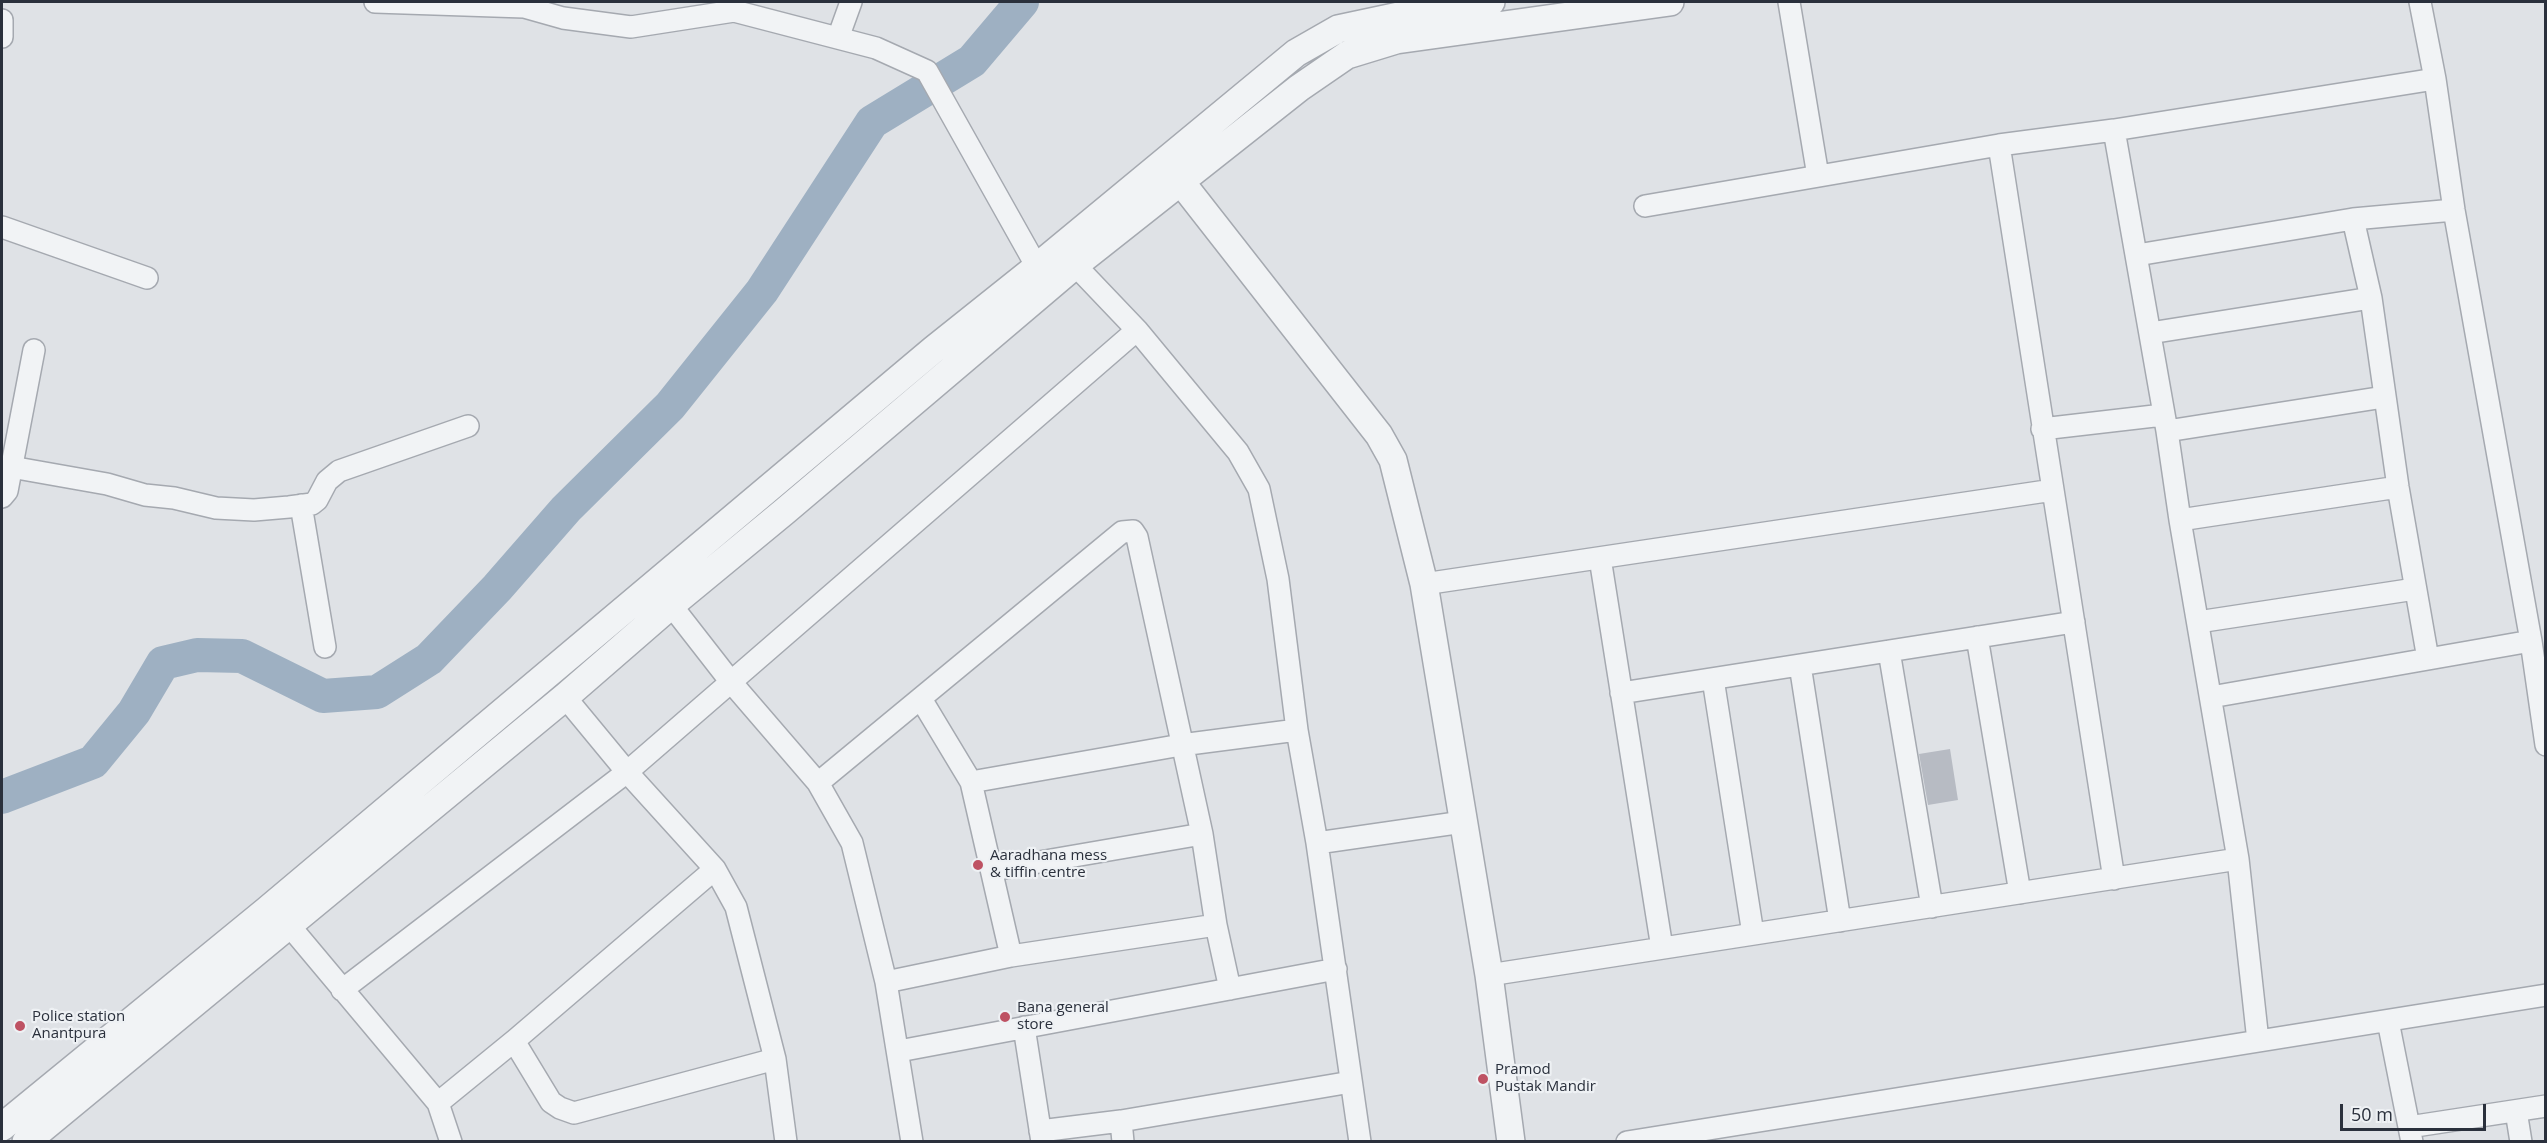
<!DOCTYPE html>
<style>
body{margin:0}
#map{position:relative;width:2547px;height:1143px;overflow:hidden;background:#dfe2e6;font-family:"Open Sans",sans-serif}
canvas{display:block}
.frame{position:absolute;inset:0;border:3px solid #2a303c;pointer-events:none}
.scale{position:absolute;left:2340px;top:1104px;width:146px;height:27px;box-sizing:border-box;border:3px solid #2a303c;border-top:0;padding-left:8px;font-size:18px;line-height:21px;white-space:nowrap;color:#2a303c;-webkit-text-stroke:4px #eef1f4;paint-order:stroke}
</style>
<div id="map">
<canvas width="2547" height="1143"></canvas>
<div class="frame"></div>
<div class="scale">50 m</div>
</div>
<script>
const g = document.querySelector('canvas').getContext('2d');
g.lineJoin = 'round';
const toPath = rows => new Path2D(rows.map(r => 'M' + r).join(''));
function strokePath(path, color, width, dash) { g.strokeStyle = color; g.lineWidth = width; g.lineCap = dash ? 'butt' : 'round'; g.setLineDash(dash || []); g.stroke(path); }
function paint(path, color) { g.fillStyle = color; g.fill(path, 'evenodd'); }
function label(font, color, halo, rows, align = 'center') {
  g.font = font + ' "Open Sans",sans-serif'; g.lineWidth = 4.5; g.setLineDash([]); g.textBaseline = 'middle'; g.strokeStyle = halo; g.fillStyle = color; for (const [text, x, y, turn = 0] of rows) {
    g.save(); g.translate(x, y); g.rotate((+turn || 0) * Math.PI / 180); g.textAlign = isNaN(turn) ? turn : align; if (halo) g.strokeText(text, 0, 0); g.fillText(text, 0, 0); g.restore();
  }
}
const river = toPath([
 [2,797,93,762,134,712,163,663,197,655,242,656,323,696,377,692,429,659,497,588,566,509,670,406,762,291,872,122,972,61,1022,2]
]);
const building = toPath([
 [1950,749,1958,800,1928,805,1919,754]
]);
const minor = toPath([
 [375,2,524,7,563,18,631,27,734,11,876,48,927,71,1037,267],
 [1789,2,1818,176],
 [2420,2,2435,79,2454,210,2531,641,2546,745],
 [2,20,2,37],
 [838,38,851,2],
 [2114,130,2167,431,2180,520,2238,859,2258,1041],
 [1999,145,2114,879],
 [1645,206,1999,145,2114,130,2435,79],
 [2353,219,2371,298,2398,487,2428,659],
 [2,227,147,278],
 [2137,255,2353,219,2454,210],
 [1075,265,1137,330,1238,452,1259,489,1278,579,1297,730,1317,843,1360,1142],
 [2150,333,2371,298],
 [2042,429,2163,415],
 [2167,431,2384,397],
 [11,467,107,484,145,495,174,498,216,508,254,510,289,507,312,504,317,500,327,481,339,471,468,426],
 [2,497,7,491,34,350],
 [301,505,325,647],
 [2180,520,2398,487],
 [1600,558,1662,948],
 [1424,584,2053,490],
 [660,597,671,605,731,682,818,783,852,843,886,982,912,1142],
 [2198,622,2415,589],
 [1977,637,2020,893],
 [1889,651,1932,907],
 [1800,665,1840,921],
 [1713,679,1753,934],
 [1621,693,2074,622],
 [565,697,627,772,715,869,736,907,775,1059,786,1142],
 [2211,697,2531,641],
 [921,699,971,782,1011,956],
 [971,782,1181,745,1297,730],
 [818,783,1122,532,1133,531,1137,537,1202,834,1216,925,1230,989],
 [1317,843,1463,822],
 [993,870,1202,834],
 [288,924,438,1103,451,1142],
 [1489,975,2238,859],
 [886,982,1011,956,1216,925],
 [342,990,627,772,1137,330],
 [2388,1021,2412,1142],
 [1024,1027,1042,1142],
 [514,1041,551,1102,560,1108,574,1113,775,1059],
 [899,1051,1336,969],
 [438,1103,514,1041,715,869],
 [2516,1111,2521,1142],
 [1121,1121,1123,1142],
 [2409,1127,2546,1106],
 [1040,1131,1121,1121,1351,1082],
 [1627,1142,2546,995]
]);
const tertiary = toPath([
 [1169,172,1181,182,1379,435,1393,460,1424,584,1489,975,1511,1142],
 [2,1127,266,911,933,350,1037,267,1296,53,1338,29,1399,16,1491,2],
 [26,1142,565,697,671,605,785,511,1075,265,1299,88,1347,55,1396,40,1670,2]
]);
const markers = [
 [978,865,6,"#be5263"],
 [1005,1017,6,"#be5263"],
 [20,1026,6,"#be5263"],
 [1483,1079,6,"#be5263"]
];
const poiNames = [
 ["Aaradhana mess",990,856],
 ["& tiffin centre",990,873],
 ["Bana general",1017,1008],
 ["store",1017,1025],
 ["Police station",32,1017],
 ["Anantpura",32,1034],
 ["Pramod",1495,1070],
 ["Pustak Mandir",1495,1087]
];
strokePath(river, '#9eb0c2', 34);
paint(building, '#b7bbc3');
strokePath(minor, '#a5a9b0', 24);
strokePath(tertiary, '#a5a9b0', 30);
strokePath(minor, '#f1f3f5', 21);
strokePath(tertiary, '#f1f3f5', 27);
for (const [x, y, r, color] of markers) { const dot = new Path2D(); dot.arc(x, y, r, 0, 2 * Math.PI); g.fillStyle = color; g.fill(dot); strokePath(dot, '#eef1f4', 2); }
label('15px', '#2a303c', '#eef1f4', poiNames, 'left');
</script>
